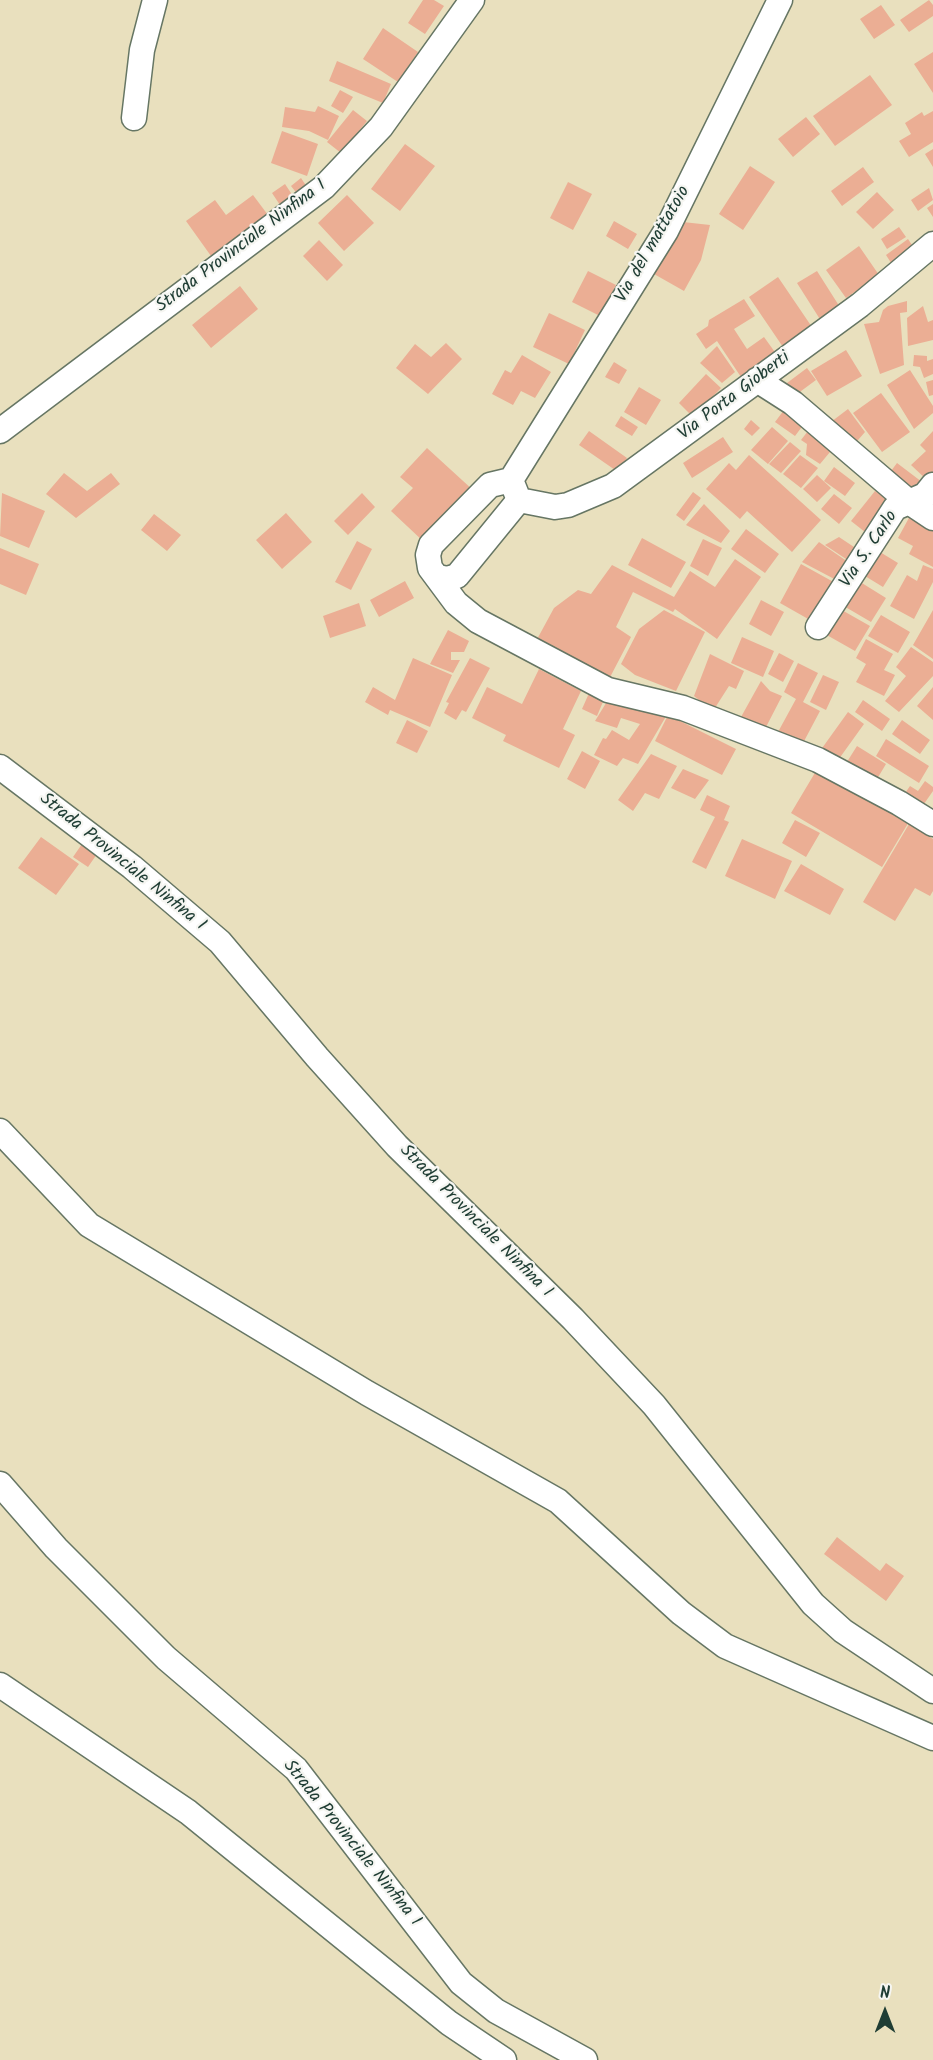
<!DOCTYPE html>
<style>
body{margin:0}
#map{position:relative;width:933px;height:2060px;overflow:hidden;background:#e9e0be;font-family:Kalam,sans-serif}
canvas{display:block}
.north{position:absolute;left:855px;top:1982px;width:60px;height:60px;-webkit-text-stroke:4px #f6f6f2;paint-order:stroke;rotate:0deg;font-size:16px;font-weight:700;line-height:24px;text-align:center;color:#1f3d34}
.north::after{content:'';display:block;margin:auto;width:21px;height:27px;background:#1f3d34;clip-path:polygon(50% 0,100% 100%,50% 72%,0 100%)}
</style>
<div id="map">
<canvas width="933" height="2060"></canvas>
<div class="north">N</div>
</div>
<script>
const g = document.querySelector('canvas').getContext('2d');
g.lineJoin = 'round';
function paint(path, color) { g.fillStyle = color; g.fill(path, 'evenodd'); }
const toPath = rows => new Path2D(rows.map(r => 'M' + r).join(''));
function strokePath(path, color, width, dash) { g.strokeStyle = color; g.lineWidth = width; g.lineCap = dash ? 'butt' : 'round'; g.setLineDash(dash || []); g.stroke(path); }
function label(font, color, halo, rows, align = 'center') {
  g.font = font + ' Kalam,sans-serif'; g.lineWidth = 4.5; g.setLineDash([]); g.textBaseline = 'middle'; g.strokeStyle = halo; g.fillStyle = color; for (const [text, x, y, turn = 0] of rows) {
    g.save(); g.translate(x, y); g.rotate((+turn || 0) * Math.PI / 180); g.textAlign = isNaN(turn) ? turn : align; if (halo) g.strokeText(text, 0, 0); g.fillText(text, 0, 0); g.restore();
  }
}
const building = toPath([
 [423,0,434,0,444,6,425,34,408,23],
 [929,0,933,5,933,16,909,32,900,20],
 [881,5,895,25,874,39,860,19],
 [383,28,418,52,398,82,363,59],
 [933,52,933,93,914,64],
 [337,61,391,84,383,103,329,81],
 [870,75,892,105,835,146,813,116],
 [340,90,353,97,343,113,331,106],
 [318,106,339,116,328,140,309,131,282,127,285,107,315,112],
 [353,110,367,121,341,153,327,142],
 [933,111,933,142,909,157,899,141,911,134,905,123,922,112,924,116],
 [806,117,820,134,793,157,778,139],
 [282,131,318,144,307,176,271,163],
 [405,144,435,166,400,211,371,189],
 [933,149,933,167,925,154],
 [750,166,775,182,743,230,719,214],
 [863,167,874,182,842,206,831,191],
 [301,178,307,187,298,195,291,186],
 [568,182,592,194,573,230,550,218],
 [285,184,293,196,280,205,272,193],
 [929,188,933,200,918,211,911,200],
 [877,192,894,210,873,229,856,212],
 [253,195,268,215,211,256,186,221,215,200,226,215],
 [347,195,374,223,344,251,318,223],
 [933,204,933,217,927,208],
 [614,221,637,234,628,249,606,236],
 [683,222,710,225,701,260,684,291,654,274],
 [899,227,906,237,887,249,881,239],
 [908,239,918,254,895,269,886,255],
 [319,240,343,265,327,281,303,256],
 [859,246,879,275,846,298,826,270],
 [588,271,616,285,600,316,572,302],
 [817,271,843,312,823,324,797,283],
 [778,277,814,330,785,350,749,297],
 [240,286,258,309,211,348,192,325],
 [744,299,755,316,734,329,747,349,764,337,777,355,743,380,717,341,706,349,696,334,708,326,709,320],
 [907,301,907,312,900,313,904,365,880,374,864,324,879,322,883,310,888,306],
 [923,306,928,322,933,320,933,340,908,346,907,318],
 [549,313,585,330,569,364,533,347],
 [446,343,462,359,428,394,396,368,415,344,431,357],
 [717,346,735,372,722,383,700,363],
 [846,350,862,376,827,396,811,371],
 [522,355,551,372,535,398,521,391,513,405,492,394,505,370,511,373],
 [914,355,927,356,927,361,933,359,933,374,924,378,920,367,913,366],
 [614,362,627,370,619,384,605,377],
 [807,368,816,380,793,397,783,386],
 [910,370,933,406,933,413,914,429,887,385],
 [706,374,721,388,693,417,679,403],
 [933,380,933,395,929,396,926,382],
 [639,387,661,400,646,425,624,412],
 [881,393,910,432,882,452,853,413],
 [848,409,865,432,852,447,827,425],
 [784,410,804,424,795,436,775,422],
 [621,416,638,427,632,436,615,426],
 [751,420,760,428,752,436,744,429],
 [772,427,788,441,768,464,751,450],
 [589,431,627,458,618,472,579,445],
 [808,431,830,452,820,464,806,455,807,444,801,440],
 [933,431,933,475,928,481,911,465,926,451,920,445],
 [723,437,733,452,692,478,683,463],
 [790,442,801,451,781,473,769,464],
 [427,448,474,491,424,542,391,511,413,488,400,477],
 [749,455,821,520,792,552,747,511,740,519,706,489,729,463,736,470],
 [800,455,818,468,801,488,783,474],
 [897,463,922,482,913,494,888,475],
 [834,467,855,483,845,496,824,481],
 [64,473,87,491,111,473,120,484,76,518,46,494],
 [817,475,831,488,817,502,803,489],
 [875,491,890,502,865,532,851,521],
 [693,492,701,498,684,521,676,515],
 [2,493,45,511,29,548,0,536],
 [362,493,375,507,348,535,334,521],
 [834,494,852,508,839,524,821,509],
 [704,504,730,531,721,543,686,525],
 [286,513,312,542,282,569,256,540],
 [154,514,181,535,167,551,141,530],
 [910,516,933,529,933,567,909,554,913,546,898,538],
 [746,529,779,554,765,573,731,549],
 [839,537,860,551,852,563,825,545],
 [642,538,686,562,671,588,628,565],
 [703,539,722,548,708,576,690,566],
 [357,541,372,549,351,590,335,582],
 [819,542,851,564,840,582,802,562],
 [0,548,39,564,26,595,0,584],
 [875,549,898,563,883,587,860,573],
 [735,559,761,577,717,639,675,609,673,612,633,592,616,627,631,637,607,683,535,643,554,608,578,590,591,594,612,565,674,597,690,571,715,587],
 [801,564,839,585,817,624,780,603],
 [923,565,933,569,933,582,914,619,890,606,907,575,917,581],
 [857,580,886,598,871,622,842,605],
 [405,581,414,598,379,617,370,600],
 [761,600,784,612,771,636,749,624],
 [359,603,366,626,330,638,323,616],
 [840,609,870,626,855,651,825,634],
 [664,610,705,632,676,691,635,675,621,664,639,629],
 [933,610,933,659,913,645],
 [881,615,910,632,898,653,868,636],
 [448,630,469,641,464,652,451,652,451,660,460,660,453,673,430,664],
 [742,637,774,651,763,677,731,663],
 [866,639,893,654,884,670,895,675,884,696,856,682,866,664,856,658],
 [911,647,933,662,933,676,899,712,885,701,906,676,896,667],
 [779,653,794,661,783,682,768,674],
 [710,654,744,671,736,689,729,686,713,711,694,696],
 [413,658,452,675,430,727,390,710,388,715,365,702,373,687,395,700],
 [470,658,490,668,466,712,462,710,456,720,444,713,449,703,446,702],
 [798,663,818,673,803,702,820,711,802,745,778,732,796,699,784,692],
 [539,669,581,691,563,729,575,735,559,768,503,741,506,735,472,718,487,687,522,704],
 [823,675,839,682,826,710,810,702],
 [761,681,770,691,782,696,765,729,741,717],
 [933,687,933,720,917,706],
 [590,691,605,697,597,716,582,709],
 [611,695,668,713,638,764,623,758,617,766,594,755,603,738,606,739,612,730,629,740,640,724,621,718,617,728,595,721],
 [863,700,890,719,882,731,855,712],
 [848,712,864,724,836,763,820,751],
 [668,715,736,749,722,775,655,741],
 [407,720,428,731,417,753,396,743],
 [902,720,930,740,920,754,892,734],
 [886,739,929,766,919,783,876,756],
 [857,746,886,764,874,784,845,765],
 [582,751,600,761,585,789,567,779],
 [651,754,677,766,659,799,645,793,633,811,618,800],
 [819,766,910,820,882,867,791,813],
 [683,769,709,780,695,799,671,788],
 [925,781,933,787,933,791,919,811,901,799,910,786,918,791],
 [707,795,730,806,724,820,729,822,706,869,692,862,715,817,700,810],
 [795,820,820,833,806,857,782,843],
 [909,824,933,839,933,891,930,896,915,888,895,921,863,902],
 [41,837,79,864,56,895,18,868],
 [742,839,792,861,775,899,725,876],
 [82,844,97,854,88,867,73,857],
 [801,864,844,889,830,915,784,891],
 [837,1537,880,1571,886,1563,904,1576,886,1601,824,1554]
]);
const minor = toPath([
 [134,118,142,50,155,0],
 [757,380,793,403,909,502,933,518],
 [0,431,324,187,381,127,472,0],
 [511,480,490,485,431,545,428,555,430,568,456,603,478,621,608,690,683,708,818,760,899,803,933,824],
 [511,480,666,231,780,0],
 [519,500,555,507,568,505,613,486,860,305,933,244],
 [438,577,447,579,457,576,519,500,513,485],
 [818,627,895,508,925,495,933,485],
 [0,767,132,867,220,942,317,1057,397,1146,573,1319,654,1405,813,1604,843,1631,933,1691],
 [0,1131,89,1225,367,1393,558,1501,681,1613,725,1646,933,1738],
 [0,1484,56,1548,166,1658,296,1769,461,1983,496,2011,585,2060],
 [0,1685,188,1812,449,2023,504,2060]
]);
const streetNames = [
 ["Via del mattatoio",654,245,-60],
 ["Strada Provinciale Ninfina I",242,247,-37],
 ["Via Porta Gioberti",735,397,-37],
 ["Via S. Carlo",870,550,-56],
 ["Strada Provinciale Ninfina I",122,863,39],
 ["Strada Provinciale Ninfina I",475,1222,45],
 ["Strada Provinciale Ninfina I",351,1844,51]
];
paint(building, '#ebae94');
strokePath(minor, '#667664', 27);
strokePath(minor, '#fff', 24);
label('18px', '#1f3d34', '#f6f6f2', streetNames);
</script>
